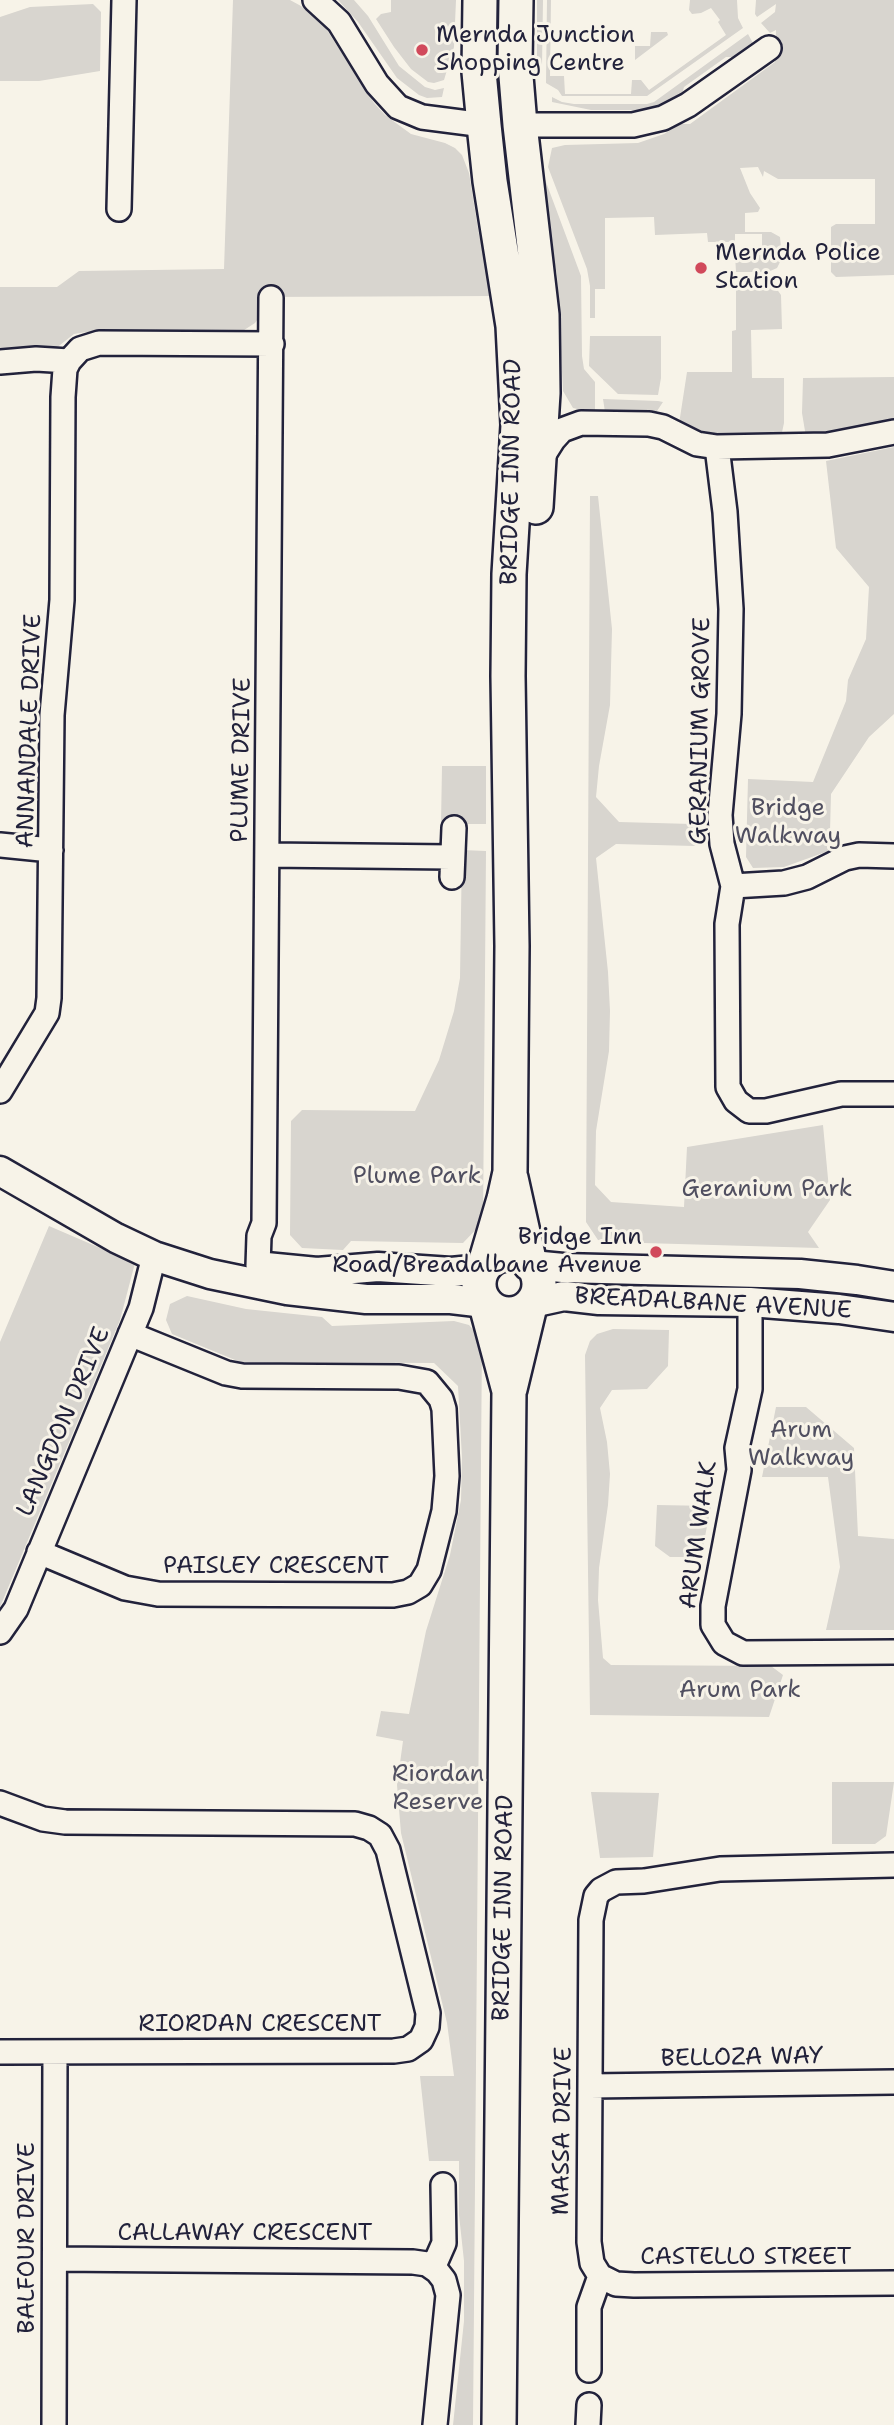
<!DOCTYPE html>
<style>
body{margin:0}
canvas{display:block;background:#f7f3e8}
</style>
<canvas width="894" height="2425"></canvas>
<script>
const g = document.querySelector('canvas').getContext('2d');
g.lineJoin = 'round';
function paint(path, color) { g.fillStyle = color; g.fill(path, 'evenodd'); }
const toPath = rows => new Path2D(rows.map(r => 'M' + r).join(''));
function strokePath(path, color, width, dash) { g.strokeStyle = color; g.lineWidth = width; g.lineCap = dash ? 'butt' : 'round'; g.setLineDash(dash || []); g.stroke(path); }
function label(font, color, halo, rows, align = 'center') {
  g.font = font + ' "Shantell Sans",sans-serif'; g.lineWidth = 6; g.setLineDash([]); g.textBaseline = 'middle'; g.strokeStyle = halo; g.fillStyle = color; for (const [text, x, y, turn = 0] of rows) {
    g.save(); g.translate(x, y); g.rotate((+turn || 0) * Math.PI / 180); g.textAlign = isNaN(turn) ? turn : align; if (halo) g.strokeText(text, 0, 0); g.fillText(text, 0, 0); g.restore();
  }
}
const green = toPath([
 [233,0,290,0,301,6,325,27,374,103,385,115,411,134,445,143,455,148,462,155,469,173,479,235,496,296,261,297,260,316,255,323,238,334,86,332,74,334,55,349,0,352,0,287,57,287,79,271,224,269],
 [338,0,354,0,368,16,399,66,425,87,435,90,444,88,442,97,427,98,419,95,397,78,358,22],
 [391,0,456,0,454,47,444,80,434,83,428,82,411,69,394,47,376,19,381,14,391,12],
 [537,0,543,0,542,67,537,67],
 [547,0,551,0,550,76,564,76,565,94,631,94,632,80,641,80,649,90,726,35,718,22,720,20,711,8,701,13,692,14,689,10,690,0,737,0,738,18,743,28,647,96,562,96,558,90,546,83],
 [756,0,894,0,894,275,836,277,831,272,831,227,836,224,875,224,875,179,778,179,764,171,763,177,758,167,740,168,750,193,760,208,758,212,745,213,745,232,771,232,780,237,782,258,777,268,768,272,736,272,735,255,762,255,762,234,735,234,735,242,708,242,707,233,655,235,654,217,605,218,605,289,595,289,595,318,590,318,590,286,587,269,548,167,552,148,565,145,638,143,664,134,680,124,690,124,775,62,776,30,770,33,761,23,775,12,776,4,757,17,755,14],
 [93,4,101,12,100,71,39,81,0,81,0,17,30,7],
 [651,32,667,32,668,35,635,60,635,46,650,46],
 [748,34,754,45,737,57,726,57,684,87,681,97,672,103,647,110,591,110,552,102,552,97,562,102,574,104,647,104,654,102],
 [538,173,543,174,581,276,582,356,584,369,595,382,595,413,573,408,563,391,557,274,540,199],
 [736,286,769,286,776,288,781,295,782,329,751,330,752,378,784,378,784,423,781,437,707,435,679,424,687,372,732,372,732,331,736,330],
 [590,336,661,336,661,378,658,395,618,394,589,366],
 [894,377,894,421,868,428,806,437,802,413,803,378],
 [603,399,658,401,663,402,655,414,605,412],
 [894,447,894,714,869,737,831,794,830,832,834,849,784,867,753,868,746,857,748,779,813,782,846,701,848,680,866,639,869,587,836,548,826,461],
 [590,496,598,496,612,629,610,705,599,766,596,797,619,822,692,824,695,846,616,844,596,858,608,972,610,1011,609,1051,596,1131,595,1185,611,1202,684,1207,687,1147,823,1125,830,1200,808,1232,819,1248,608,1242,598,1240,586,1222],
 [442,766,486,766,486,824,441,824],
 [462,850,486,851,483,1222,463,1243,351,1241,343,1250,302,1248,290,1235,291,1121,302,1110,415,1111,439,1060,454,1011,460,978],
 [49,1226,135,1263,120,1320,0,1607,0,1342],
 [187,1296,246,1309,322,1317,332,1326,454,1321,469,1325,482,1340,473,2425,453,2425,464,2321,464,2261,459,2215,459,2161,429,2161,420,2076,454,2076,447,2023,401,1833,397,1785,403,1741,376,1736,381,1711,409,1714,426,1631,450,1555,461,1500,462,1458,458,1386,434,1363,240,1362,172,1334,166,1320,170,1304],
 [613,1329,669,1330,668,1366,647,1389,612,1390,600,1408,607,1442,610,1474,608,1505,599,1568,598,1600,603,1658,611,1665,771,1666,783,1675,769,1717,590,1715,585,1355,590,1341,597,1334],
 [776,1407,806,1407,854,1448,858,1536,894,1539,894,1630,826,1630,840,1567,828,1477,762,1477],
 [657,1505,711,1506,701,1557,670,1557,655,1546],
 [832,1782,894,1782,886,1836,875,1844,832,1844],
 [591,1792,659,1793,653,1857,600,1858]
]);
const minor = toPath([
 [315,0,339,22,377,84,398,107,422,117,484,125],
 [520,125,633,125,663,118,688,105,769,48],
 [119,209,124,0],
 [0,362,36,359,69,361],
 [717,447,725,512,731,609,729,714,720,815,722,844,733,886,727,924,728,1087,736,1101,749,1111,766,1111,841,1094,894,1094],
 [541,459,553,440,562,430,581,423,649,424,663,427,697,444,717,447,828,445,894,432],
 [0,845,51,850],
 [267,855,451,857],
 [452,877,454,828],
 [733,886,784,883,807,877,845,858,859,855,894,856],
 [0,1091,47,1013,49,998,52,715,62,600,63,397,65,369,69,361,80,349,99,343,272,344],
 [258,1266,259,1236,264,1223,271,298],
 [750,1302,750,1389,737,1448,739,1470,713,1606,713,1625,724,1643,743,1653,894,1652],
 [39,1552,125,1588,158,1594,393,1595,408,1592,420,1585,429,1570,444,1511,447,1476,444,1409,441,1399,427,1382,399,1377,242,1376,226,1373,130,1334],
 [0,1632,16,1609,141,1308,154,1256],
 [0,1803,43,1819,65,1822,355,1824,369,1828,380,1835,388,1850,428,2013,427,2027,421,2040,408,2049,394,2051,0,2052],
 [590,2086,894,2082],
 [55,2259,413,2262,427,2264,437,2271,444,2280,448,2295,435,2425],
 [433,2268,444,2243,443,2185],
 [600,2276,616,2284,634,2285,894,2283],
 [589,2370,589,2307,600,2276,592,2263,589,2242,591,1920,596,1896,601,1890,616,1882,644,1881,720,1869,894,1865],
 [54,2425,55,2052],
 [588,2425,589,2405]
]);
const tertiary = toPath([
 [0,1171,116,1238,154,1256,210,1274,287,1290,366,1299,451,1299,485,1303],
 [532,1265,563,1268,800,1274,857,1280,894,1286],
 [266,1267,317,1272,378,1267,451,1272,482,1269],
 [532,1303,564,1296,599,1300,750,1302,839,1309,894,1317]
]);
const secondary = toPath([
 [480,0,479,72,484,125,490,181,513,326,518,425,509,574,508,676,512,946,510,1172,504,1199,484,1267],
 [516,0,515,64,520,125,542,315,543,393,536,507],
 [511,1178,530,1264],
 '479 1284a30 30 0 1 1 60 0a30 30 0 1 1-60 0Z',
 [486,1305,509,1391,499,2425],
 [510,1389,530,1306]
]);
const markers = [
 [422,50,7,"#d1495b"],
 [701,268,7,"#d1495b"],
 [656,1252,7,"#d1495b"]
];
const poiNames = [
 ["Mernda Junction",436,36],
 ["Shopping Centre",436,64],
 ["Mernda Police",715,254],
 ["Station",715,282],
 ["Bridge Inn",642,1238,"right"],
 ["Road/Breadalbane Avenue",642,1266,"right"]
];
const streetNames = [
 ["BRIDGE INN ROAD",512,472,-89],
 ["ANNANDALE DRIVE",30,731,-88],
 ["GERANIUM GROVE",701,731,-89],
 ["PLUME DRIVE",242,760,-89],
 ["BREADALBANE AVENUE",713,1304,3],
 ["LANGDON DRIVE",64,1422,-67],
 ["ARUM WALK",699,1535,-82],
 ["PAISLEY CRESCENT",276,1567],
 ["BRIDGE INN ROAD",504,1908,-89],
 ["RIORDAN CRESCENT",260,2025],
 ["BELLOZA WAY",742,2058,-1],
 ["MASSA DRIVE",563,2131,-89],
 ["CALLAWAY CRESCENT",245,2234],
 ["BALFOUR DRIVE",28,2238,-90],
 ["CASTELLO STREET",746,2258]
];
const parkNames = [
 ["Bridge",788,809],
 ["Walkway",788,837],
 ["Plume Park",417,1177],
 ["Geranium Park",767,1190],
 ["Arum",801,1431],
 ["Walkway",801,1459],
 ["Arum Park",740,1691],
 ["Riordan",438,1775],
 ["Reserve",438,1803]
];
paint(green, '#d8d5cf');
strokePath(minor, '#22223b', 28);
strokePath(tertiary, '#22223b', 33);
strokePath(secondary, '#22223b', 38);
strokePath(minor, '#f7f3e8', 23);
strokePath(tertiary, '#f7f3e8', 28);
strokePath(secondary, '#f7f3e8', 33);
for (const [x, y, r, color] of markers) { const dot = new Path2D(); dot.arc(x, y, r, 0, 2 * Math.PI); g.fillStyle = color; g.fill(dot); strokePath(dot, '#f7f3e8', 2.5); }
label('24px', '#22223b', '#f7f3e8', poiNames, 'left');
label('24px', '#22223b', '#f7f3e8', streetNames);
label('24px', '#504f60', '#f7f3e8', parkNames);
</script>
